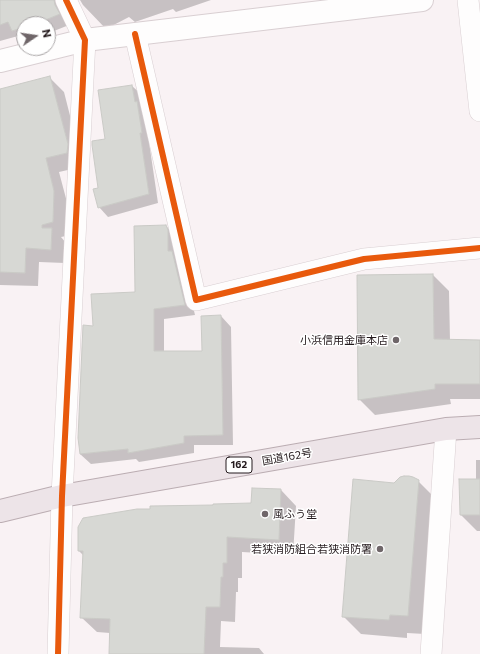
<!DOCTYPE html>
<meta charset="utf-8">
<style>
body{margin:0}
#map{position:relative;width:480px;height:654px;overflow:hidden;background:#f9f2f4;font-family:Commissioner,sans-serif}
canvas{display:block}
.north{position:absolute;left:16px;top:16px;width:40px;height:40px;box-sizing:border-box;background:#fff;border:1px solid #a8a4a5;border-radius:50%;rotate:77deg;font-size:11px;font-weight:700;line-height:16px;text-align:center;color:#251b1e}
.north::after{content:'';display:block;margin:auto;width:14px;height:18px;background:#6f6669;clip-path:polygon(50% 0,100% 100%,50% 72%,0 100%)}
</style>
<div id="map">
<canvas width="480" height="654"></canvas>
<div class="north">N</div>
</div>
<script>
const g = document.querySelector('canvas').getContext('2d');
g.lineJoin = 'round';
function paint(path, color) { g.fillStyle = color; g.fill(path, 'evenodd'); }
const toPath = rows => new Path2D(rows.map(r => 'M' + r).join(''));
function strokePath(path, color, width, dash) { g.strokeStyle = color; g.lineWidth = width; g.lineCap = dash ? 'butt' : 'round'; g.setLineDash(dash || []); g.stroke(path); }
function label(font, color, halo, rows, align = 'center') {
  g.font = font + ' Commissioner,"Noto Sans JP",sans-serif'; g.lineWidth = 3; g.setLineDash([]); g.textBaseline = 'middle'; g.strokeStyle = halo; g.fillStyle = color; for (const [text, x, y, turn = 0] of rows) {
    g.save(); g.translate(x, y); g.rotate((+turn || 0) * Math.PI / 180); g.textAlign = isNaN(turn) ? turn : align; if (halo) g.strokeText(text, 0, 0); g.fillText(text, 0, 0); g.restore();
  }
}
const shadow = toPath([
 [0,0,71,0,69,25,49,33,48,32,48,24,24,24,24,41,18,36,0,41],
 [80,0,211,0,176,12,173,9,135,22,129,17,106,29,83,5],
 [50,78,64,92,81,159,81,167,59,172,68,206,66,236,61,237,66,243,65,263,39,262,38,286,0,285,0,90],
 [132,86,142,95,151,142,149,142,158,203,108,217,99,207,99,189,106,140],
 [166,226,176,236,195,315,164,319,164,352,203,352,221,316,231,327,233,445,194,445,194,453,139,462,136,459,91,464,80,454,94,327,137,293],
 [433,275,449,291,450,341,480,341,480,399,450,399,451,404,375,415,359,399,358,276],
 [476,460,480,460,480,531,477,531,460,514,476,480],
 [418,481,436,499,425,634,407,633,407,638,361,634,343,616,395,484],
 [281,490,296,506,293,555,242,552,242,578,238,578,238,592,236,592,235,622,221,621,220,647,259,648,264,654,110,654,110,633,97,632,81,617,84,556,79,551,252,504]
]);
const building = toPath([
 [0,0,54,0,55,5,60,14,38,23,37,21,30,24,24,24,24,27,12,31,8,22,0,25,0,0],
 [50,76,68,144,67,153,46,158,54,191,53,222,42,225,42,228,52,228,51,250,26,248,25,273,0,272,0,89,50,76],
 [132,85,135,102,137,101,142,133,140,133,149,194,98,208,93,189,98,188,92,145,92,141,105,139,98,90,132,85],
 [166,225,168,230,168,251,172,251,185,305,154,309,154,351,202,351,201,316,221,315,223,435,184,436,184,443,128,453,128,449,80,454,78,438,83,325,93,326,91,294,135,292,134,226,166,225],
 [433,274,434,339,480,340,480,384,435,384,435,389,358,400,357,275,433,274],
 [404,476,409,476,413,477,419,480,408,616,390,615,389,620,342,617,353,479,394,483,400,477,404,476],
 [459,479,480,479,480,515,460,515,459,479],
 [252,488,281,489,279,540,227,537,227,563,223,563,223,577,221,577,220,607,206,607,204,654,109,654,110,619,80,618,83,551,78,551,78,527,83,518,137,509,150,509,150,506,213,505,213,504,251,503,252,488]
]);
const minor = toPath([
 [468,0,480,111],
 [135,34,196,300,364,259,480,248],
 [58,654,62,496,85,40,66,0],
 [431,654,446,429]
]);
const tertiary = toPath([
 [0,61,85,40,422,0]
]);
const trunk = toPath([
 [0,511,62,496,423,433,446,429,480,427]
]);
const cycleway = toPath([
 [135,34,196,300,364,259,480,248],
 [58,654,62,496,85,40,66,0]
]);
const markers = [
 [396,340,4,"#6f6669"],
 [265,514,4,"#6f6669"],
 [380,549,4,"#6f6669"]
];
const shields = [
 [239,465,26]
];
const shieldNames = [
 ["162",239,465]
];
const poiNames = [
 ["小浜信用金庫本店",388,340],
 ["風ふう堂",273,514,"left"],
 ["若狭消防組合若狭消防署",372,549]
];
const streetNames = [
 ["国道162号",287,457,-10]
];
paint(shadow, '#0003');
paint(building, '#d7d8d4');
strokePath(building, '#cacac6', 1);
strokePath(minor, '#d9cfd2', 22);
strokePath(tertiary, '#d9cfd2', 24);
strokePath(trunk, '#bbadb2', 24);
strokePath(minor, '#fefdfd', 21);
strokePath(tertiary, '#fefdfd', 22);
strokePath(trunk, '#ede4e8', 22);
strokePath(cycleway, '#e8590c', 6);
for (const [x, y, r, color] of markers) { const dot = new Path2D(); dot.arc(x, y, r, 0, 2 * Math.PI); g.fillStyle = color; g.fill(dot); strokePath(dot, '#fff', 1.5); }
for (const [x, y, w] of shields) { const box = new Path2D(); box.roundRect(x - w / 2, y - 8, w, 16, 3); g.fillStyle = '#fff'; g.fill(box); strokePath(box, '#251b1e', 1); }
label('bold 10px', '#251b1e', null, shieldNames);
label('11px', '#251b1e', '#fff', poiNames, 'right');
label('11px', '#251b1e', '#fff', streetNames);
</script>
